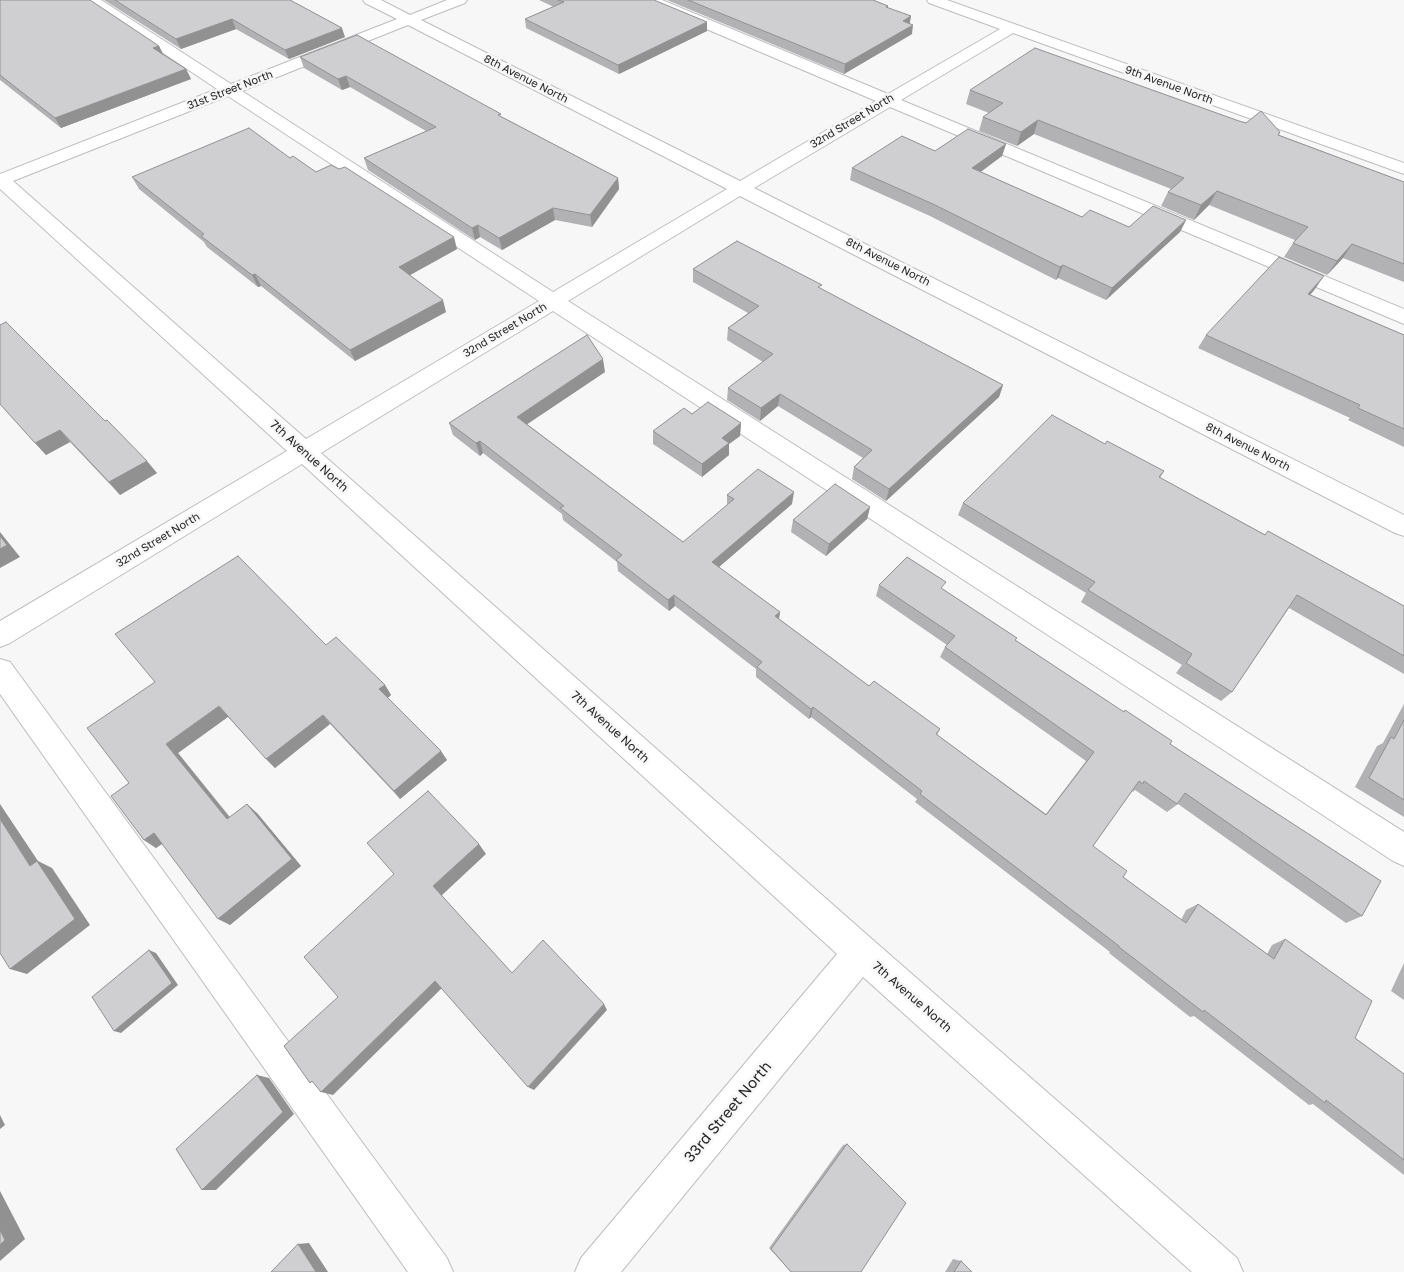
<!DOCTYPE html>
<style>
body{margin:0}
canvas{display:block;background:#f7f7f8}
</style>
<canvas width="1404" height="1272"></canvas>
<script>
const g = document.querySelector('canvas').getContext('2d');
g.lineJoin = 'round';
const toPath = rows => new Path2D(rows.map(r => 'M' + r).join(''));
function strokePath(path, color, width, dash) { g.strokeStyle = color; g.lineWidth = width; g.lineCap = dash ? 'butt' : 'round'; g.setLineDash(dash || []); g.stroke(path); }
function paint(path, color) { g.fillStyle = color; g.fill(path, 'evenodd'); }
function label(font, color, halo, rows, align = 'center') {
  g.font = font + ' "Golos Text",sans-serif'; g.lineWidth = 5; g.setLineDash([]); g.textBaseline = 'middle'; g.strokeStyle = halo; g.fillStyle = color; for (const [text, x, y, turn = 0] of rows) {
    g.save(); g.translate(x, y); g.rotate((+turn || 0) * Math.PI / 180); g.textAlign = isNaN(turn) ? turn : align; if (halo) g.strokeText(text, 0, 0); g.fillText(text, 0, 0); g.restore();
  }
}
const minor = toPath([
 [84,0,101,0,231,84,397,19,365,3,363,0,381,0,410,15,447,0,467,0,465,3,421,20,740,181,876,101,645,3,643,0,662,0,888,94,1000,29,929,3,927,0,947,0,1404,163,1404,174,1013,33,901,100,1404,309,1404,324,890,107,754,188,1404,515,1404,536,1395,533,740,196,568,301,1404,832,1404,866,1393,861,553,311,321,453,873,940,1237,1258,1243,1272,1192,1272,863,977,621,1272,575,1272,581,1258,837,954,302,464,10,643,0,647,0,621,287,451,0,189,0,174,217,89,84,0],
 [408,25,727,189,553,292,242,91,408,25],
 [228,96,539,301,306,439,13,181,228,96],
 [0,659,10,662,447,1258,453,1272,408,1272,0,694,0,659]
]);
const wall = toPath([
 [0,0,159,46,163,54,186,69,191,79,61,128,0,80],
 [104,0,290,0,345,37,289,59,236,29,181,49],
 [539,0,654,0,707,31,619,74,526,28,525,19,554,7],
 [667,0,873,0,888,6,888,8,911,16,910,23,912,34,844,74],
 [300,57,502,117,618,178,619,189,592,227,555,220,502,250,480,237,475,240,368,170,364,158,426,131,350,87,342,90,304,68],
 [970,90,1239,121,1280,132,1279,135,1404,182,1404,282,1343,258,1327,275,1284,257,1293,243,1295,240,1209,205,1194,220,1161,206,1168,192,1171,189,1034,134,1017,146,979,131,983,117,989,113,966,104],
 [1006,144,1002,156,981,172,1082,217,1129,227,1186,220,1180,232,1106,300,1058,278,1056,280,930,216,850,180,852,168,935,151],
 [290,158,457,249,410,275,446,312,355,361,261,286,258,287,207,247,204,242,139,189,132,177],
 [693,269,821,289,1003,385,999,397,886,501,852,479,854,467,863,458,778,406,760,421,727,400,728,388,763,362,727,340,728,328,748,313,693,282],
 [1315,289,1310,295,1404,335,1404,447,1348,420,1350,418,1198,348,1206,335],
 [605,372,527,424,683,542,727,506,727,495,792,504,719,567,780,612,779,619,869,686,940,729,937,735,1046,814,1086,761,940,657,945,647,947,645,876,596,879,585,943,589,1015,640,1170,744,1362,916,1346,923,1178,804,1167,812,1135,790,1133,792,1132,791,1093,846,1123,877,1181,920,1186,910,1198,904,1267,954,1272,945,1285,939,1355,1038,1404,1074,1404,1175,1313,1104,1309,1105,1194,1016,1190,1017,1109,953,1110,952,915,802,917,799,811,717,809,719,756,677,756,669,675,606,669,611,618,571,617,562,563,520,562,514,483,453,480,456,453,435,449,423],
 [0,404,157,473,120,495,70,442,46,455],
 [692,414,741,423,740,436,729,444,729,455,702,477,653,444,653,431],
 [1105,444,1164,471,1160,478,1264,534,1404,606,1404,674,1289,608,1232,692,1221,701,1176,673,1182,665,1081,602,1086,593,958,515,963,503],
 [870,507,867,519,826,556,791,532,793,520],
 [326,645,385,685,391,695,388,698,447,760,400,799,330,724,275,768,228,717,178,753,230,817,257,813,301,866,230,925,162,844,156,848,144,840,111,796],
 [1404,704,1404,817,1355,787,1377,746,1383,743],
 [1404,963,1404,1000,1391,991],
 [847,1144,791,1272,769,1248,843,1145],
 [953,1259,961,1261,972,1272,945,1272]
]);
const shadedWall = toPath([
 [911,16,909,25,903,21],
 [232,19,236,29,181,49,176,39],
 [707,22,707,31,619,74,618,65],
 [913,25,912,34,844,74,845,64],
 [342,28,345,37,289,59,285,50],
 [159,46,164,56,153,48],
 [186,69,191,79,61,128,55,118],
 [346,76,350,87,342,90,338,79],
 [1038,120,1034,134,1017,146,1021,132],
 [1006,144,1002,156,969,180,972,168],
 [618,178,619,189,592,227,590,215],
 [1217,191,1209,205,1194,220,1201,205],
 [553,208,555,220,502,250,499,238],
 [1186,220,1180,232,1106,300,1112,288],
 [478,225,480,237,475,240,472,228],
 [454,237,457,249,403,279,399,267],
 [1352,244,1343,258,1327,275,1337,261],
 [1063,265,1058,278,1056,280,1060,267],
 [255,274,261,286,258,287,252,275],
 [1324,276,1315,289,1300,307,1308,294],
 [443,300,446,312,355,361,350,350],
 [603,359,605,372,520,429,517,417],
 [1003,385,999,397,886,501,889,489],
 [780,394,778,406,760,421,761,408],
 [741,423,740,436,729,444,729,455,702,477,702,464,722,438],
 [60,430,70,442,46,455,35,443],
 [480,441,483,453,480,456,476,443],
 [147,461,157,473,120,495,109,482],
 [794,492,792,504,712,573,712,562],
 [870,507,867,519,826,556,829,544],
 [0,532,20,557,0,568],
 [674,595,675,606,669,611,668,600],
 [780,612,778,623,775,616],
 [385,685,391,695,386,699,379,689],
 [219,706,229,716,178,753,238,828,227,819,166,744],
 [813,707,811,717,809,719,811,709],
 [323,715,330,724,275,768,266,759],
 [441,751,447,760,400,799,394,791],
 [0,804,38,861,52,868,90,925,27,974,10,969,30,866,0,819],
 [247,804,257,813,301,866,230,925,218,919],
 [154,833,166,841,156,848,144,840],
 [479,844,486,854,441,896,433,886],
 [149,950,156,953,178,985,121,1033,114,1031],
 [435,981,443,987,333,1095,321,1092],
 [604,1004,607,1010,534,1090,528,1087],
 [257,1075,269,1078,294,1114,216,1190,202,1190],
 [0,1115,5,1125,0,1129],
 [0,1191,25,1239,0,1261],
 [309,1243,328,1272,316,1272,298,1244]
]);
const building = toPath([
 [0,0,90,0,159,46,153,48,186,69,55,118,0,75,0,0],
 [115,0,290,0,342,28,285,50,232,19,176,39,115,0],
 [558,0,654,0,707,22,618,65,525,19,564,2,558,0],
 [688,0,873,0,888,6,886,7,911,16,903,21,913,25,845,64,688,0],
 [357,35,501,114,498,115,618,178,590,215,553,208,499,238,478,225,472,228,364,158,436,127,346,76,338,79,300,57,357,35],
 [1035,48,1239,121,1246,123,1261,111,1280,132,1278,135,1404,182,1404,264,1352,244,1337,261,1293,243,1308,227,1217,191,1201,205,1168,192,1184,178,1038,120,1021,132,983,117,1003,103,970,90,1035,48],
 [249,128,290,158,293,156,316,172,331,165,339,169,345,167,454,237,399,267,443,300,350,350,255,274,252,275,201,236,204,234,132,177,249,128],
 [968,129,1006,144,972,168,1082,217,1090,210,1129,227,1153,206,1186,220,1112,288,1063,265,1060,267,933,204,852,168,902,136,935,151,968,129],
 [737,241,822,285,818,287,1003,385,889,489,854,467,872,450,780,394,761,408,728,388,773,354,728,328,759,306,693,269,737,241],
 [1279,257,1324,276,1308,294,1404,335,1404,429,1358,408,1360,405,1206,335,1279,257],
 [6,322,105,421,107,420,147,461,109,482,60,430,35,443,0,404,0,325,6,322],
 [587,335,603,359,517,417,683,542,734,499,727,495,758,469,794,492,712,562,780,612,775,616,869,686,874,681,940,729,936,734,1046,815,1094,752,945,647,955,636,879,585,907,557,946,582,941,588,1017,638,1015,640,1124,712,1125,710,1172,741,1170,744,1381,881,1362,916,1185,793,1177,804,1144,781,1143,784,1139,781,1093,846,1127,871,1123,877,1186,923,1198,904,1274,959,1285,939,1372,1001,1355,1038,1404,1074,1404,1160,1326,1100,1325,1103,1204,1010,1203,1012,1119,947,1119,946,920,794,922,791,813,707,811,709,757,667,762,662,674,595,668,600,616,560,622,555,560,508,564,506,480,441,476,443,449,423,587,335],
 [708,402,741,423,722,438,729,443,702,464,653,431,684,408,692,414,708,402],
 [1052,415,1105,444,1107,441,1164,471,1159,477,1265,535,1268,531,1404,606,1404,656,1297,595,1232,692,1186,663,1192,654,1088,590,1095,582,963,503,1052,415],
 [835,484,870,507,829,544,793,520,835,484],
 [0,536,7,545,0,549,0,536],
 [238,556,326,645,336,637,385,685,379,689,441,751,394,791,323,715,266,759,219,706,166,744,227,819,247,804,292,859,218,919,154,833,144,840,111,796,129,783,87,728,155,682,115,634,238,556],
 [1404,720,1404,800,1369,778,1391,737,1394,739,1404,720],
 [428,791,479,844,433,886,512,973,543,940,604,1004,528,1087,435,981,321,1092,312,1081,310,1083,284,1046,338,997,304,957,394,874,367,843,428,791],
 [0,819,30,866,37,861,75,919,10,969,0,953,0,819],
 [149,950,172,983,114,1031,92,997,149,950],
 [257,1075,283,1112,202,1190,176,1149,257,1075],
 [847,1144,906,1203,861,1272,791,1272,771,1249,847,1144],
 [0,1230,5,1240,0,1245,0,1230],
 [298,1244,316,1272,271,1272,298,1244],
 [961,1261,972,1272,954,1272,961,1261]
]);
const farStreetnames = [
 ["8th Avenue North",526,79,27],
 ["9th Avenue North",1169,85,20],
 ["31st Street North",230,90,-21],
 ["32nd Street North",852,121,-31],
 ["8th Avenue North",888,262,27],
 ["32nd Street North",505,330,-31],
 ["8th Avenue North",1248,447,27],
 ["32nd Street North",158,540,-31]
];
const streetNames = [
 ["7th Avenue North",309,456,42],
 ["7th Avenue North",610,727,42],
 ["7th Avenue North",912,997,41]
];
const nearStreetnames = [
 ["33rd Street North",728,1112,-50]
];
strokePath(minor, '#bdbdbf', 2);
paint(minor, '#fff');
paint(wall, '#b2b2b4');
paint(shadedWall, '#919192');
paint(building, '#cfcfd1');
strokePath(building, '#919192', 1);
label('11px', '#242424', '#f7f7f8', farStreetnames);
label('12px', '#242424', '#f7f7f8', streetNames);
label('15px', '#242424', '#f7f7f8', nearStreetnames);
</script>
